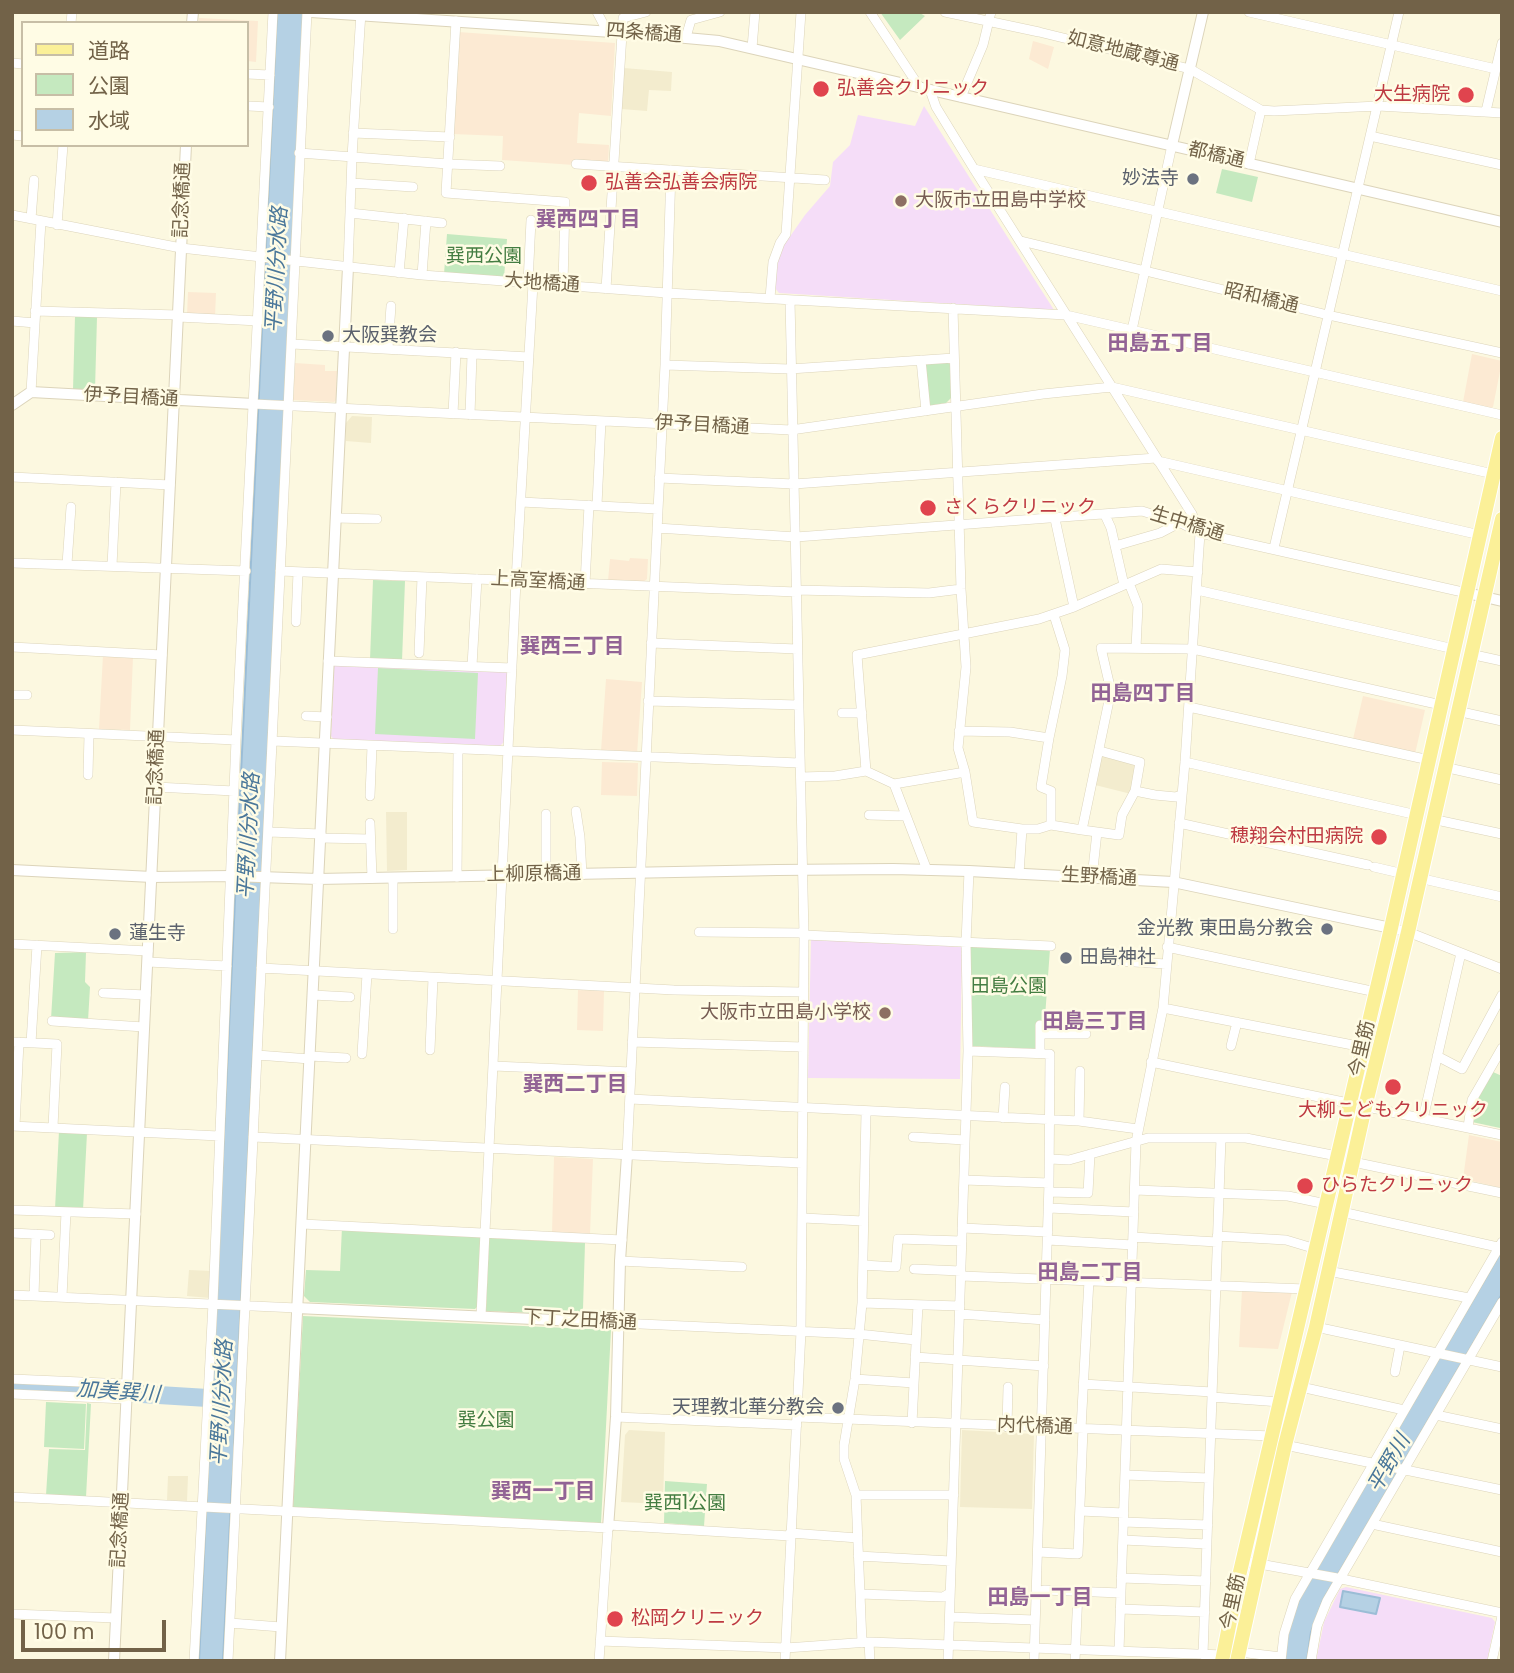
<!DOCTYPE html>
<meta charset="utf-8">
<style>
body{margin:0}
#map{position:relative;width:1514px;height:1673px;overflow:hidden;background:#fcf8e0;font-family:Poppins,"Noto Sans JP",sans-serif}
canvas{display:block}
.frame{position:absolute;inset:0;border:14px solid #726248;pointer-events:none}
.legend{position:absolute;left:21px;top:21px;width:228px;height:126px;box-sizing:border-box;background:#fffce5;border:2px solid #c7bea6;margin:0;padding:9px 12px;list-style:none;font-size:21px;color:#726248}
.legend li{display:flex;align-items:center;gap:14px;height:35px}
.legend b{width:35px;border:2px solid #c7bea6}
.scale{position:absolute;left:21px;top:1620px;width:145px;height:32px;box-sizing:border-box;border:4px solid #726248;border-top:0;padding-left:9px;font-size:21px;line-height:24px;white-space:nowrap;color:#726248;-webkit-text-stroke:5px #fffce5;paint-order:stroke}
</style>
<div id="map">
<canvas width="1514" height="1673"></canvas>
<div class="frame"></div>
<ul class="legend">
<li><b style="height:9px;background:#fbf098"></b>道路</li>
<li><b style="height:19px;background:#c5e9bf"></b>公園</li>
<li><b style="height:19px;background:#b5d1e4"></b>水域</li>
</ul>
<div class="scale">100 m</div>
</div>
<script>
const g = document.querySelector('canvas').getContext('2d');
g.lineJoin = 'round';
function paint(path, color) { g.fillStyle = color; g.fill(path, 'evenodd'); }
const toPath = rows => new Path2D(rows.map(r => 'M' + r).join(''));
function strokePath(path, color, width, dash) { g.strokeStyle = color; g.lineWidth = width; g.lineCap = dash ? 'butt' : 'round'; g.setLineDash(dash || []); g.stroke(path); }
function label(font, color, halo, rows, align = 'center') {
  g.font = font + ' Poppins,"Noto Sans JP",sans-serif'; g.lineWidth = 5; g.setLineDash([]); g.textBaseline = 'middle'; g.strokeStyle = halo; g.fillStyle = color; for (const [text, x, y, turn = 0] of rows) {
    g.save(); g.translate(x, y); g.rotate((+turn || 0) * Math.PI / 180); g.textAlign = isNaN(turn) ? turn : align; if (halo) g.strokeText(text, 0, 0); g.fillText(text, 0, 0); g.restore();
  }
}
const residential = toPath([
 [624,68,672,72,671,91,649,90,647,111,621,109],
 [352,416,372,417,371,443,346,441,346,423],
 [1102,755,1136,765,1131,794,1095,785],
 [386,812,407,812,407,870,387,871],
 [189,1270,212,1271,210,1298,187,1296],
 [629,1430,665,1432,663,1504,621,1502,625,1435],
 [962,1430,1034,1434,1032,1509,960,1507],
 [168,1476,188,1476,187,1501,167,1500]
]);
const commercial = toPath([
 [199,18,258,21,256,62,247,61,247,23,199,23],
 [458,32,615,43,611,116,579,113,577,143,609,145,608,163,574,165,502,160,503,136,452,134],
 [1033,41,1054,47,1048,69,1029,59],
 [188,292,216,293,215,317,187,315],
 [1472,354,1502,361,1493,407,1490,408,1463,402],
 [295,363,325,365,325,371,337,371,336,400,334,402,293,400],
 [630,558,648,559,647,579,643,582,608,581,610,559,629,561],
 [103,655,133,657,130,730,99,729],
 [606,679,642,682,637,754,601,751],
 [1363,696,1425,710,1415,754,1353,739],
 [602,762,638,763,637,796,601,795],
 [578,990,604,991,603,1031,577,1030],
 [1469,1135,1502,1142,1502,1188,1463,1179],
 [554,1157,593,1159,590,1234,552,1233],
 [1242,1290,1292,1292,1278,1349,1239,1347]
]);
const education = toPath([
 [924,106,1054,310,779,293,775,288,776,265,784,245,805,215,830,186,833,162,850,145,858,115,915,126],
 [334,665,509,670,504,742,500,746,334,740,331,736],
 [811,938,962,947,960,1079,808,1078],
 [1346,1587,1492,1618,1495,1622,1487,1661,1316,1661,1324,1622,1340,1589]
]);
const green = toPath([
 [880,12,918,12,925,16,900,40],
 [1222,169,1258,177,1252,202,1216,193],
 [447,234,507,239,504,278,444,274],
 [75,316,97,317,95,390,73,390],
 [947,362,952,366,952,397,946,403,928,406,924,366,926,363],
 [373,580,405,581,402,661,370,660],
 [378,668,478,673,475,739,375,734],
 [971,947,1050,949,1045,1017,1037,1049,971,1046],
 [86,952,85,982,90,987,88,1021,51,1019,55,953],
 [1493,1072,1502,1076,1500,1128,1472,1122,1475,1103],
 [59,1131,87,1133,83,1210,55,1209],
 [342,1227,481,1234,477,1307,475,1309,310,1302,304,1296,306,1270,340,1271],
 [489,1238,585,1243,583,1309,606,1311,606,1316,486,1311],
 [303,1316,611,1330,601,1523,293,1507],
 [46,1402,86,1404,84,1449,44,1447],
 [87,1403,91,1404,86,1497,46,1495,49,1449,85,1450],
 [665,1481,707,1484,704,1526,664,1523]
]);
const water = toPath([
 [277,12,304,12,234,1443,236,1452,232,1482,223,1661,199,1661,277,12],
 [1502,1250,1502,1294,1323,1600,1311,1632,1307,1661,1284,1661,1286,1639,1299,1599,1502,1250],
 [1343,1591,1380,1598,1376,1614,1340,1607,1343,1591]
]);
const river = toPath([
 [12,1386,224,1399]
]);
const minor = toPath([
 [597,12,607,31],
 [870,12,920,88],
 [945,12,1039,32,1190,69,1261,110,1274,111,1378,106,1502,113],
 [1249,12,1496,69],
 [456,21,446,193,565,202,563,286],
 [71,23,72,12],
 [686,37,691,20,720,12],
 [752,48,755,12],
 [12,63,23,64],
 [247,74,270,75],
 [930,90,936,107,974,169,1112,387,1192,514,1200,533,1185,762,1163,1008,1136,1142,1119,1651],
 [961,97,983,45,991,12],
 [248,106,269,107],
 [1486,111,1502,43],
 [353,133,450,137],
 [12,135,23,136],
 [1370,136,1502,165],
 [299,153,448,164,500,166],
 [576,164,825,180],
 [1249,164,1261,110],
 [974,169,1502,291],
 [351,183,413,187],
 [350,213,442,223],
 [12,215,181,248,422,275,667,293,1066,315,1502,415],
 [31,219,34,180],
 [57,225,63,145],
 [1021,241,1328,315,1502,353],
 [348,267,352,157,361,12],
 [399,273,404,218],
 [422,275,426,221],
 [528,283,531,220],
 [606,289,623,18,646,12],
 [770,298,773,262,780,243,786,234,801,12],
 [953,308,961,589,966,667,958,748,965,772,973,822,1022,829,1038,829,1051,825,1082,830],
 [35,311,178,315],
 [178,317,259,321],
 [12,321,35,323],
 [1132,330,1172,145],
 [292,344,529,357],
 [388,348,391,306],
 [921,360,926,411],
 [665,365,790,369,954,358],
 [31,392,41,221],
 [254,404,791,430,1043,394,1112,387,1502,476],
 [453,414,456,352],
 [470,415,472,354],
 [1158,461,1480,535],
 [12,477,170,485],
 [659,478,794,484,1156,458],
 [521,502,658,509],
 [597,505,601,421],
 [1105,515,1111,528,1124,585],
 [336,518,377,519],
 [1055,519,1074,607],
 [657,528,796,537,1142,511,1183,524,1200,533,1467,593],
 [1115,546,1160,533,1179,523],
 [1274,548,1399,12],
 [12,563,246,571],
 [67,564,71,507],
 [112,566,116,482],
 [280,571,796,592],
 [1129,583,1138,606,1136,648],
 [585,584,589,505],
 [796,590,929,593,961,589],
 [1197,590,1454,649],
 [296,622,298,572],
 [651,643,797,649],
 [12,647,162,655],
 [419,653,422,577],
 [1470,654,1502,661],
 [328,661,512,668],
 [472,666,477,579],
 [12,695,27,695],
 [648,701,799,705],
 [1189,707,1429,760],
 [1457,711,1502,721],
 [842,713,862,713],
 [306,716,327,717],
 [12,730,236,740],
 [959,731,1010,732,1049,738,1062,676,1065,650,1054,615],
 [1049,738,1041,787,1051,791,1051,825],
 [273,741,799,763],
 [1185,762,1417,815],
 [1444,767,1502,780],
 [88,775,89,734],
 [801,777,835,776,866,771],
 [894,784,965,772],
 [156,787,234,791],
 [1135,791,1155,795,1176,797,1181,795],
 [370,796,372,746],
 [576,811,580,837,582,875],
 [546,814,546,875],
 [869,815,906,816],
 [1432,819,1502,834],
 [370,823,372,878],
 [1179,823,1368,865],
 [269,832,321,834],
 [1097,832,1119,835,1122,815,1135,791,1140,762,1100,751],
 [320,838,370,839],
 [1374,867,1404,874],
 [927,870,894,784,866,771,857,655,1039,619,1074,607,1161,569,1198,572],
 [1019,874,1022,829],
 [457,877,458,749],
 [393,878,393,929],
 [1092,878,1097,832,1082,830,1111,691,1101,648,1193,649,1441,705],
 [1419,878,1502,897],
 [1391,928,1408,932,1502,969],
 [699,932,804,933],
 [804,935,1051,946],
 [12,944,148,951],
 [1167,947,1376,992],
 [1103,960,1166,964],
 [148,962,227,966],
 [261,968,674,990,803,992],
 [103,993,146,995],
 [313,995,350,997],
 [1163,1008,1363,1047],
 [52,1021,144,1027],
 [1040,1034,1086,1034],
 [12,1042,57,1044,53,1127],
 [632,1042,803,1047],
 [31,1043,37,945],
 [1231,1046,1237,1022],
 [430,1050,433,978],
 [968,1051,1050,1054,1049,1183,1034,1661],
 [1040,1053,1040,1025],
 [362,1054,367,974],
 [257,1055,310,1059],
 [310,1056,346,1058],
 [1437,1056,1462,1069,1502,995],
 [1151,1062,1502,1135],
 [494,1066,631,1072],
 [630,1099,1079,1121,1138,1129],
 [1003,1118,1005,1087],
 [1423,1119,1461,953],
 [1079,1121,1080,1071],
 [12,1126,219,1136],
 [15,1126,19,1042],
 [1468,1127,1472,1100,1502,1048],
 [253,1137,802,1163],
 [913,1137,965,1140],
 [627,1155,665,365,671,170],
 [1050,1159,1069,1160,1148,1138,1246,1138,1337,1156],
 [1353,1162,1502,1193],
 [964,1180,1049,1183],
 [1135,1190,1288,1196,1326,1204],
 [1049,1192,1088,1193,1090,1154],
 [1049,1208,1134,1212],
 [12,1210,136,1214],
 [1342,1212,1502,1248],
 [803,1218,863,1221],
 [302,1224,622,1240],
 [962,1228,1048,1232],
 [12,1233,50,1235],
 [1217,1236,1286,1240,1316,1249],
 [1133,1237,1217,1242],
 [1048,1240,1133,1245],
 [620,1261,742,1267],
 [863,1265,896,1267,898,1239,962,1241],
 [914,1269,961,1271],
 [1328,1271,1469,1298],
 [961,1276,1306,1289],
 [12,1295,297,1308],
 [34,1296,36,1234],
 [62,1297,66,1212],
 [862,1303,960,1306],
 [960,1314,1045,1320],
 [481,1316,516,581,533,284],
 [619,1323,858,1334,916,1340],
 [1316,1327,1502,1367],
 [915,1357,1044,1366],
 [1395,1372,1400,1346],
 [12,1379,127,1384],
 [855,1379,914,1383],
 [1083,1384,1212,1392],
 [1301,1387,1404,1410],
 [12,1394,126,1399],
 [1212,1397,1280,1402],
 [1436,1415,1502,1429],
 [616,1417,797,1425],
 [797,1417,1272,1436],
 [912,1423,918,1305],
 [1007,1427,1008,1387],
 [1081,1429,1089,1280],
 [1285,1445,1502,1490],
 [1125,1475,1209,1478],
 [856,1495,954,1495],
 [12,1497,608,1528,599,1661],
 [1080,1511,1124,1513],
 [1123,1522,1208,1525],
 [1372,1524,1502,1552],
 [609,1525,790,1536],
 [790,1533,858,1538],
 [1123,1540,1207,1544],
 [1038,1552,1078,1554,1083,1429],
 [858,1556,951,1561],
 [1243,1561,1337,1578,1502,1613],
 [1121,1578,1206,1581],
 [1036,1593,1044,1590,1121,1593],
 [860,1594,943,1597,950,1593],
 [1120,1609,1205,1612],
 [12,1614,116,1618],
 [950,1617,1035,1620],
 [230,1623,281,1627],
 [600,1641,786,1648,869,1642,1224,1655],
 [869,1642,870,1661],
 [862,1643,856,1495,844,1459,844,1445,855,1379,862,1303,866,1112],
 [1239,1652,1281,1657],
 [1203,1655,1221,1138],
 [194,1661,213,1303,236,740,273,12],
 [228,1661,307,12],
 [785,1661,801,1331,804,935,790,300],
 [948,1661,968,1051,966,943,969,871],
 [1075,1661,1078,1591],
 [1281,1661,1284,1634,1295,1599,1502,1242],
 [1311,1661,1317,1626,1327,1601,1502,1302],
 [1492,1661,1502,1616]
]);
const tertiary = toPath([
 [311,12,642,34,719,41,1502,222],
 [192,23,193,12],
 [1172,145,1203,12],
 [12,405,31,392,254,404],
 [1467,593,1502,601],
 [12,870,152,877,231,876,318,879,777,870,893,869,969,871,1173,882,1391,928],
 [297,1308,619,1323],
 [608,1528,616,1417,620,1261,627,1155],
 [114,1661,186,145],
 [280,1661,348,267]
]);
const primary = toPath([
 [1222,1661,1239,1576,1391,928,1502,438],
 [1237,1661,1285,1445,1316,1327,1365,1107,1408,932,1502,519]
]);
const markers = [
 [821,89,9,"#e0444e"],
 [1466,95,9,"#e0444e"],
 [1193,179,7,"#6b7280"],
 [589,183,9,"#e0444e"],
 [901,201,7,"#8d6e63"],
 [328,336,7,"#6b7280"],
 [928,508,9,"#e0444e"],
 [1379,837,9,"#e0444e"],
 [1327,929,7,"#6b7280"],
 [115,934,7,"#6b7280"],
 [1066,958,7,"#6b7280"],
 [885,1013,7,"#8d6e63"],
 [1393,1087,9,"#e0444e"],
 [1305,1186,9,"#e0444e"],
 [838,1408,7,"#6b7280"],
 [615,1619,9,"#e0444e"]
];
const streetNames = [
 ["四条橋通",644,34,4],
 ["如意地蔵尊通",1123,52,14],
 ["都橋通",1216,156,13],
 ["記念橋通",183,200,-88],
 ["大地橋通",542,284,4],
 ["昭和橋通",1261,299,13],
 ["伊予目橋通",131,398,3],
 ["伊予目橋通",702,426,3],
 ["生中橋通",1187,525,17],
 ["上高室橋通",538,582,3],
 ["記念橋通",157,767,-88],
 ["上柳原橋通",534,875,-1],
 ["生野橋通",1099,878,3],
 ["今里筋",1363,1049,-77],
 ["下丁之田橋通",580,1321,3],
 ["内代橋通",1035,1427,2],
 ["記念橋通",121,1530,-87],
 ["今里筋",1234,1602,-78]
];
const healthNames = [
 ["弘善会クリニック",837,89],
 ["大生病院",1450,95,"right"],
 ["弘善会弘善会病院",605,183],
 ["さくらクリニック",944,508],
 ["穂翔会村田病院",1363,837,"right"],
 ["大柳こどもクリニック",1393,1111,"center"],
 ["ひらたクリニック",1321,1186],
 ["松岡クリニック",631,1619]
];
const worshipNames = [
 ["妙法寺",1179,179],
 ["大阪巽教会",342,336,"left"],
 ["金光教 東田島分教会",1313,929],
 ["蓮生寺",129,934,"left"],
 ["田島神社",1080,958,"left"],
 ["天理教北華分教会",824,1408]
];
const educationNames = [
 ["大阪市立田島中学校",915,201],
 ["大阪市立田島小学校",871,1013,"right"]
];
const parkNames = [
 ["巽西公園",484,257],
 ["田島公園",1009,987],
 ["巽公園",486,1421],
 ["巽西1公園",685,1504]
];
const neighbourhoodNames = [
 ["巽西四丁目",588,221],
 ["田島五丁目",1160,345],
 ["巽西三丁目",572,648],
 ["田島四丁目",1143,695],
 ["田島三丁目",1095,1023],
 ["巽西二丁目",575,1086],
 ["田島二丁目",1090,1274],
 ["巽西一丁目",543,1493],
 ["田島一丁目",1040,1599]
];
const waterNames = [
 ["平野川分水路",278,270,-87],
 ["平野川分水路",250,836,-87],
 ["加美巽川",118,1393,4],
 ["平野川分水路",223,1403,-87],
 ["平野川",1390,1464,-60]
];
paint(residential, '#f3ecce');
paint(commercial, '#fcead3');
paint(education, '#f5ddf8');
paint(green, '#c5e9bf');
paint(water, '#b5d1e4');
strokePath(water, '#9bbdd6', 2);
strokePath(river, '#b5d1e4', 18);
strokePath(minor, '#dcd4ba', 10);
strokePath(tertiary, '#dcd4ba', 12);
strokePath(primary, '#fff', 16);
strokePath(minor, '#fff', 9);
strokePath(tertiary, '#fff', 10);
strokePath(primary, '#fbf098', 14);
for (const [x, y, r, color] of markers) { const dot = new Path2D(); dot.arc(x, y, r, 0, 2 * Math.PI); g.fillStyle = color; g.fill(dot); strokePath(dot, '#fffce5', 2.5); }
label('19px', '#726248', '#fffce5', streetNames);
label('19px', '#be3a42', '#fffce5', healthNames, 'left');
label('19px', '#5b616d', '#fffce5', worshipNames, 'right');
label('19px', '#785e54', '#fffce5', educationNames, 'left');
label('19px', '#447d42', '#fffce5', parkNames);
label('bold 21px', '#926395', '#fffce5', neighbourhoodNames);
label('italic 21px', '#4a779a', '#fffce5', waterNames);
</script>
